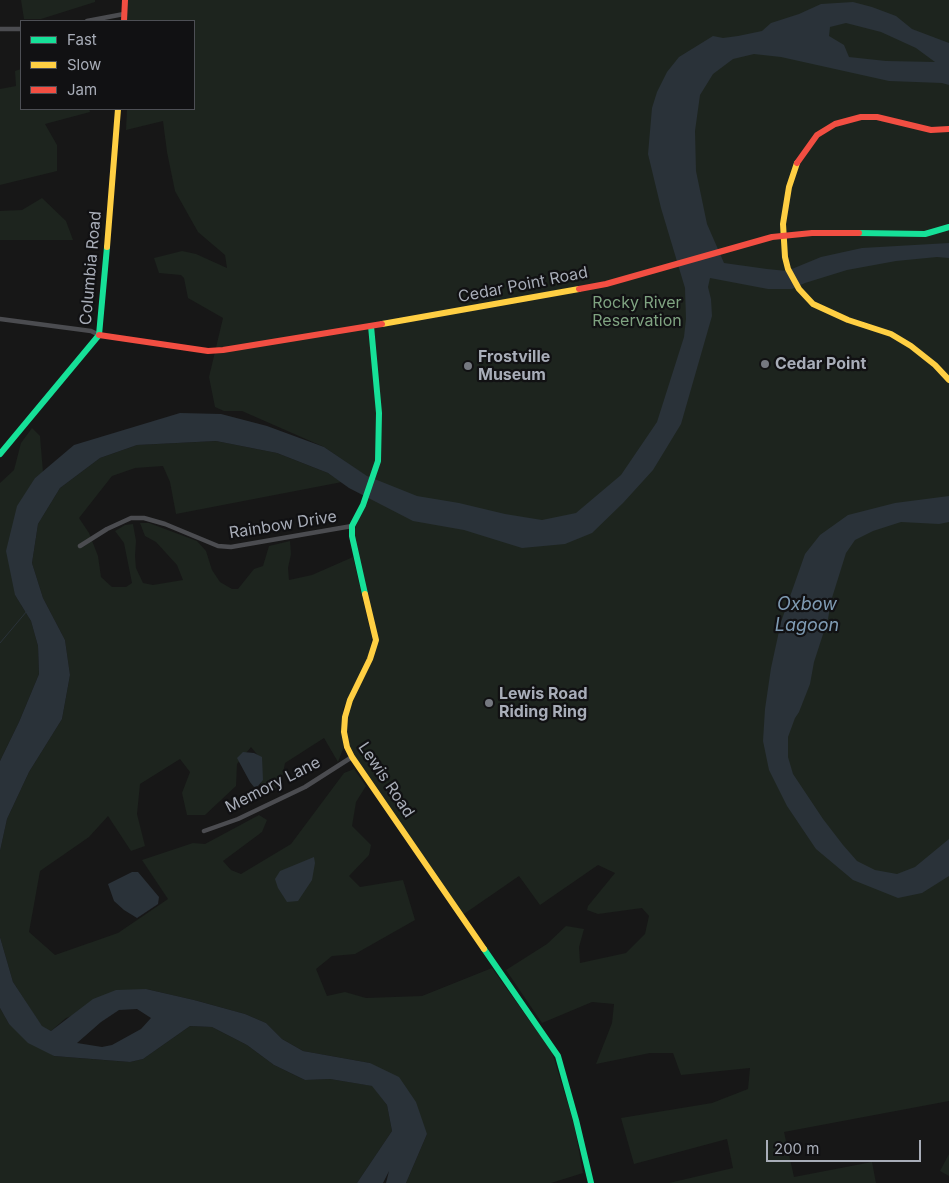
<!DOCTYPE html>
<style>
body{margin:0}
#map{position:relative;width:949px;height:1183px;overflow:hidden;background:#171717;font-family:Inter,sans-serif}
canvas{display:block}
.legend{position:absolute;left:20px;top:20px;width:175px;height:90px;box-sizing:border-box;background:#111113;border:1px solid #4d4f55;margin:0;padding:6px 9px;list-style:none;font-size:15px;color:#a8adb8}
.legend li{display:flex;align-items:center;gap:10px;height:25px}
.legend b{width:25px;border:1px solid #4d4f55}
.scale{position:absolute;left:766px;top:1140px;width:155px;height:22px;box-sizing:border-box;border:2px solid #a8adb8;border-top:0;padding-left:6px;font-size:15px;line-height:18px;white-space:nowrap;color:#a8adb8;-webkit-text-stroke:4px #111113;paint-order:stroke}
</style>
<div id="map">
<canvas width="949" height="1183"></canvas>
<ul class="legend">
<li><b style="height:6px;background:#16e098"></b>Fast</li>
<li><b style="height:6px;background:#ffcf43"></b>Slow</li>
<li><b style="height:6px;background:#f24e42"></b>Jam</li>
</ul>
<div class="scale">200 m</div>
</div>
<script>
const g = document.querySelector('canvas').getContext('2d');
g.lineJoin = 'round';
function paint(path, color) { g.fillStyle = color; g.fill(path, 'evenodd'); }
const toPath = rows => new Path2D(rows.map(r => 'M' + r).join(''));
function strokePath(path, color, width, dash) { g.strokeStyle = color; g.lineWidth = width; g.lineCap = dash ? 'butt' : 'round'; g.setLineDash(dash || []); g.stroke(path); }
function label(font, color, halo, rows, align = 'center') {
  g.font = font + ' Inter,sans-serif'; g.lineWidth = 4.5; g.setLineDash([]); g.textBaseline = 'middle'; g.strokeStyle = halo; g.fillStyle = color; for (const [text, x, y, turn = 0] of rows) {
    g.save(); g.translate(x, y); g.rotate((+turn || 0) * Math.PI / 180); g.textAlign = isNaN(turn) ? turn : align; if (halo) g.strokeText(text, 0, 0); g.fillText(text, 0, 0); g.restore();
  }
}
const green = toPath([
 [21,0,95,0,95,2,41,19,24,19],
 [126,0,949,0,949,1101,784,1132,794,1177,872,1162,876,1183,669,1183,733,1168,727,1139,634,1164,621,1118,712,1103,748,1089,750,1068,681,1075,673,1053,650,1053,596,1064,612,1023,614,1004,592,1002,542,1023,506,970,547,944,566,926,584,929,579,947,580,963,626,953,645,934,649,916,642,908,598,914,587,910,588,906,615,873,598,865,540,905,519,876,461,916,347,750,345,710,379,642,352,538,372,480,324,447,242,411,224,411,215,407,209,377,223,318,188,298,184,278,181,275,159,273,154,258,182,251,196,254,227,268,225,255,198,232,175,191,167,152,163,121,126,130,127,109,194,109,194,21,125,21],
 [21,69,21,109,89,109,90,112,45,124,57,145,57,171,0,185,0,89,16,86,15,71],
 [42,198,66,221,73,240,0,240,0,211,22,210],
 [32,428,40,436,43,472,35,478,15,595,31,621,38,646,39,674,19,722,0,761,0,483,14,470,21,443],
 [216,441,277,453,328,473,342,482,176,514,170,482,163,466,135,468,112,476,79,518,89,533,98,556,101,577,112,587,126,587,132,583,124,543,115,531,125,525,133,524,136,541,135,556,136,568,143,583,153,585,183,580,177,565,156,542,145,536,140,523,149,523,197,541,206,551,212,570,220,582,232,589,238,589,254,569,263,566,269,546,290,541,291,554,288,568,289,580,312,575,353,557,372,638,368,659,343,709,343,749,338,762,324,738,285,763,282,778,274,791,261,795,260,758,251,747,237,764,236,786,205,815,187,815,182,793,190,772,180,759,140,784,137,814,145,846,131,851,108,816,89,837,40,871,29,932,55,955,118,933,168,899,142,860,193,843,205,844,259,815,267,820,262,832,223,861,231,870,241,874,291,844,344,773,354,769,366,786,356,802,352,826,371,845,369,855,349,876,360,887,403,880,415,920,355,954,332,956,316,969,327,996,345,992,366,998,422,996,492,968,552,1052,574,1124,583,1173,551,1183,406,1183,427,1134,370,1063,303,1051,282,1039,266,1023,245,1014,194,1000,146,989,66,1018,51,1031,42,1027,13,982,0,937,0,851,7,819,29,772,62,719,70,675,65,640,43,598,32,563,38,524,60,488,100,458,137,445],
 [0,1008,9,1024,54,1056,91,1059,130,1062,143,1059,190,1026,212,1027,247,1045,274,1065,305,1080,330,1079,373,1086,387,1105,392,1131,357,1183,0,1183],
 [949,1154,949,1176,940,1171]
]);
const water = toPath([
 [853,2,872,7,896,16,912,29,949,43,949,85,942,83,889,81,781,57,754,54,733,59,713,74,700,95,695,131,696,171,707,224,724,263,767,269,787,271,821,257,862,248,949,243,949,258,937,257,896,261,847,270,805,283,792,289,768,289,710,278,708,287,711,299,712,316,681,424,653,470,623,503,592,533,565,544,522,548,464,530,413,521,349,488,328,473,277,453,216,441,137,445,100,458,60,488,38,524,32,563,43,598,65,640,70,675,62,719,29,772,7,819,0,851,0,761,19,722,39,674,38,646,31,621,15,595,6,551,17,506,35,478,74,445,180,413,221,414,267,426,324,447,367,476,417,496,459,503,505,514,542,520,576,513,621,475,657,422,684,337,686,319,685,288,661,208,648,154,652,108,657,92,667,72,679,57,713,36,723,38,738,36,762,31,771,23,799,14,821,4],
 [846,23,881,32,916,48,935,62,886,61,849,57,844,45,829,36,830,27],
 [949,496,949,522,939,524,901,522,873,531,855,540,846,553,831,601,828,619,814,662,810,684,799,712,795,718,788,737,788,757,793,774,823,819,843,845,857,861,875,870,897,874,915,867,949,839,949,876,922,893,898,898,853,880,816,849,787,806,769,770,763,741,765,709,771,668,781,622,805,554,820,535,848,515,895,503],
 [243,752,254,753,262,757,263,780,258,786,254,787,250,782,237,758],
 [314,857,315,863,312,880,298,901,287,902,278,888,275,879,280,871],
 [132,872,138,872,159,897,158,904,137,918,124,910,114,901,108,884],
 [0,937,13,982,42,1026,51,1031,93,999,116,990,146,989,194,1000,245,1014,266,1023,282,1039,303,1051,370,1063,399,1077,416,1102,427,1134,406,1183,386,1183,389,1171,383,1183,357,1183,392,1131,387,1105,372,1086,330,1079,305,1080,274,1065,247,1045,212,1027,190,1026,143,1059,130,1062,54,1056,28,1043,9,1024,0,1008],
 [119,1010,137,1009,151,1018,141,1029,112,1045,102,1047,77,1043,101,1022]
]);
const stream = toPath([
 [0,643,27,611]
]);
const street = toPath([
 [87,21,124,14],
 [0,29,21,29],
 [0,319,91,331,99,335],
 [80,546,107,529,131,518,144,518,165,524,218,546,231,547,352,526],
 [204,831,238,819,305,787,352,757]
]);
const fast = toPath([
 [859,233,925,234,949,227],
 [0,454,99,335,107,247],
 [365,594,352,536,352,526,363,505,378,461,379,413,371,326],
 [484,949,558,1056,576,1120,591,1183]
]);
const slow = toPath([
 [797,163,789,187,783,224,785,257,788,269,799,289,813,304,848,320,891,334,911,346,935,365,949,380],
 [107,247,118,109],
 [382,324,579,289],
 [365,594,376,640,370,659,350,700,345,717,344,732,347,747,352,757,484,949]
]);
const jam = toPath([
 [124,21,125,0],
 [797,163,817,135,835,124,861,117,877,117,931,130,949,129],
 [579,289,606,284,772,237,812,233,859,233],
 [99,335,208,351,223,350,382,324]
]);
const markers = [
 [765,364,5,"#757880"],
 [468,366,5,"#757880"],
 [489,703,5,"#757880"]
];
const streetNames = [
 ["Columbia Road",91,268,-85],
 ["Cedar Point Road",523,285,-11],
 ["Rainbow Drive",283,525,-9],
 ["Lewis Road",386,780,56],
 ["Memory Lane",273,785,-27]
];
const parkNames = [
 ["Rocky River",637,303],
 ["Reservation",637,321]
];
const poiNames = [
 ["Frostville",478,357],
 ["Museum",478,375],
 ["Cedar Point",775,364],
 ["Lewis Road",499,694],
 ["Riding Ring",499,712]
];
const waterNames = [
 ["Oxbow",807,605],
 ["Lagoon",807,626]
];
paint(green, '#1d241e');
paint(water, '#2a3239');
strokePath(stream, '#2a3239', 1);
strokePath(street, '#4b4c50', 4.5);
strokePath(fast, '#16e098', 6);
strokePath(slow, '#ffcf43', 6);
strokePath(jam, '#f24e42', 6);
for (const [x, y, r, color] of markers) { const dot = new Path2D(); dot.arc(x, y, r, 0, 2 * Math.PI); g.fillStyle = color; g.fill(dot); strokePath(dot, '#111113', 2); }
label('16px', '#a8adb8', '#111113', streetNames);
label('16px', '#7fa381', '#111113', parkNames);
label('bold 16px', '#a8adb8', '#111113', poiNames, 'left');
label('italic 18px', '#7f9bb3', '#111113', waterNames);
</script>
